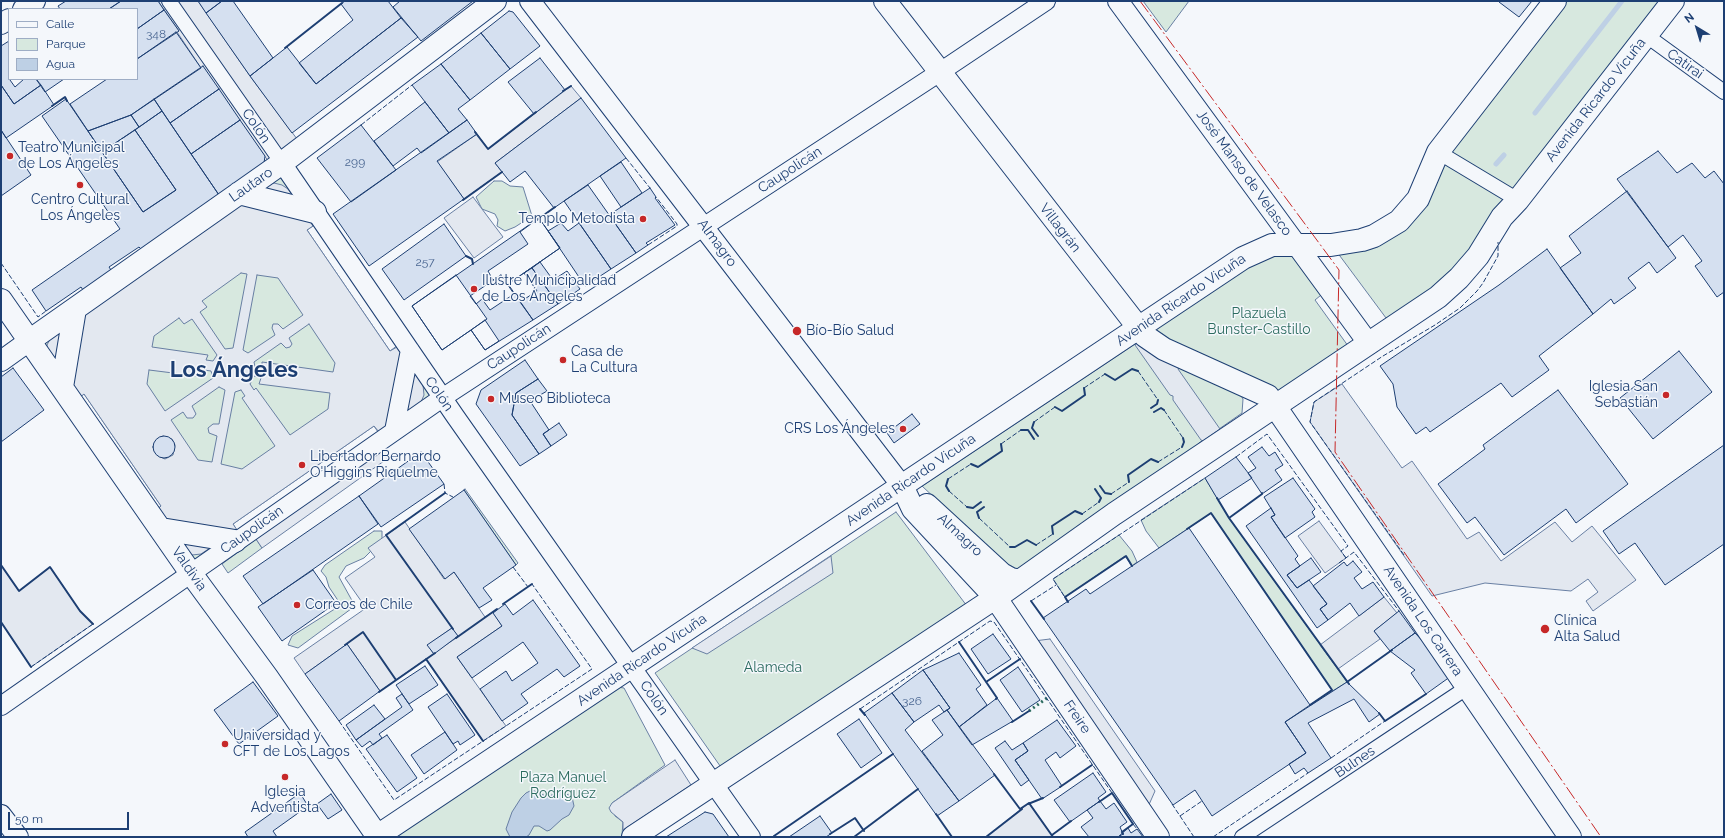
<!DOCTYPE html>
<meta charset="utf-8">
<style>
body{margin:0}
#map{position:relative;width:1725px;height:838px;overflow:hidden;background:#f4f7fb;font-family:Raleway,sans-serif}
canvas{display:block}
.frame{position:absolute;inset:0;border:2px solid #1d3f73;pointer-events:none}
.legend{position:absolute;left:8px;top:8px;width:130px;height:72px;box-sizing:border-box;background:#f4f7fb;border:1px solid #9eadc5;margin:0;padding:5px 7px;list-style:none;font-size:12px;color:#1d3f73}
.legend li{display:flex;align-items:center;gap:8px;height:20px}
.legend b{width:20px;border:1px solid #9eadc5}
.north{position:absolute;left:1677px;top:8px;width:40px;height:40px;-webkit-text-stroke:3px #f4f7fb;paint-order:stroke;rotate:322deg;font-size:11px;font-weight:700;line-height:16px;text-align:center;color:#1d3f73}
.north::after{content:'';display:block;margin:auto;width:14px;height:18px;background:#1d3f73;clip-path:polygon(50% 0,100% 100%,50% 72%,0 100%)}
.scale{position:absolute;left:8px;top:812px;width:121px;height:18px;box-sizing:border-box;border:2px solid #1d3f73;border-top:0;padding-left:5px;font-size:12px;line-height:14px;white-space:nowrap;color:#1d3f73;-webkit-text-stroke:3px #f4f7fb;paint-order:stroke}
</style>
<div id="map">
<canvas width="1725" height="838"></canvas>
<div class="frame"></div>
<ul class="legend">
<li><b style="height:5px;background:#f4f7fb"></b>Calle</li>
<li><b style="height:11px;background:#d7e8df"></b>Parque</li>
<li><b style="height:11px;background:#bed0e5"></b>Agua</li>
</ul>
<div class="north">N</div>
<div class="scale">50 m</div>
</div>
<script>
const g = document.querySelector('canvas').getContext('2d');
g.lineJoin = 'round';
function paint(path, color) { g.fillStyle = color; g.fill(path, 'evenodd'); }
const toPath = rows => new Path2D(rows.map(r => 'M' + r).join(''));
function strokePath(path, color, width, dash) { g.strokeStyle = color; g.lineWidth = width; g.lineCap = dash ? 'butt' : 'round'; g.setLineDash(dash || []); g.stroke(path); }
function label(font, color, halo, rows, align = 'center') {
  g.font = font + ' Raleway,sans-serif'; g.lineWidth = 3; g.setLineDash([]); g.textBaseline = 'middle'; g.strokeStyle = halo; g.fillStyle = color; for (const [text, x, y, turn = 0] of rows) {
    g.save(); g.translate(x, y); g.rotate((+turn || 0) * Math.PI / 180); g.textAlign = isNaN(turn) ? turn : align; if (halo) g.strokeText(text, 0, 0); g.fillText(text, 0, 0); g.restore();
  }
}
const green = toPath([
 [1143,1,1189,1,1166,32,1143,1],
 [1567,1,1667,1,1468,260,1389,322,1334,248,1369,242,1440,159,1567,1],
 [281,165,319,222,307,230,390,351,402,342,439,397,382,438,374,426,233,524,240,535,191,569,152,513,161,506,84,394,79,398,32,341,281,165],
 [494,181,502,181,510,186,523,187,532,216,515,227,505,231,497,226,498,220,495,214,482,209,476,197,494,181],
 [1294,248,1326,291,1315,300,1351,350,1274,401,1144,327,1243,261,1294,248],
 [1144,338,1236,387,1243,399,1242,413,1199,443,1194,451,1016,572,1001,560,922,486,1144,338],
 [1205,478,1229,518,1347,682,1310,705,1332,690,1211,513,1159,548,1146,531,1141,520,1205,478],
 [465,489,518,563,516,565,464,490,465,489],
 [896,512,970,610,725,773,655,673,896,512],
 [374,531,382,531,382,540,364,558,346,566,339,577,355,606,298,648,288,645,292,636,341,605,329,587,326,577,321,571,325,565,374,531],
 [1119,535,1132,551,1137,562,1132,566,1125,556,1065,597,1053,579,1119,535],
 [256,539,262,548,228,573,222,564,256,539],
 [617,687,624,688,665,765,612,803,615,816,623,822,622,835,620,837,394,837,617,687]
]);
const parking = toPath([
 [158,1,198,1,250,76,303,147,274,169,201,68,177,32,179,31,158,1],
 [571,86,581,98,495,163,502,172,464,199,437,162,477,134,488,149,571,86],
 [274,183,282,185,288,189,313,226,307,230,390,351,397,347,423,385,424,395,421,402,379,432,374,426,233,524,237,530,201,554,192,555,187,554,156,511,161,506,84,394,79,398,47,348,47,345,50,339,270,184,274,183],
 [241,273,247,274,233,348,225,349,200,312,207,307,202,301,241,273],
 [257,275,278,278,303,315,283,329,278,324,273,324,272,328,275,335,248,353,243,350,257,275],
 [179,318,184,324,192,319,217,355,213,361,206,360,208,355,152,347,154,336,179,318],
 [309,324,335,363,333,372,262,362,262,368,255,367,254,362,281,343,286,348,290,347,292,344,289,338,309,324],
 [149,370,205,377,204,370,211,371,213,378,165,411,147,384,149,370],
 [254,376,261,378,259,384,330,393,328,409,290,435,256,388,254,390,250,384,254,376],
 [219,387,225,390,219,424,213,424,208,428,209,433,217,436,212,462,198,460,171,420,183,412,187,418,193,418,196,414,192,406,219,387],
 [241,390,245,396,242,398,275,446,242,469,221,464,235,392,241,390],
 [163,436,172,439,175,445,173,455,165,459,158,456,154,450,155,442,163,436],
 [473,197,503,237,474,258,444,218,473,197],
 [1144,338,1183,360,1178,369,1220,429,1203,441,1201,440,1173,400,1173,396,1170,395,1135,345,1144,338],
 [1342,384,1402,468,1412,461,1467,539,1479,532,1501,561,1555,522,1572,542,1592,526,1636,580,1593,611,1586,601,1598,592,1588,579,1571,591,1485,583,1432,596,1310,422,1314,402,1342,384],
 [386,448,391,456,262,548,256,539,386,448],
 [1319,521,1346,558,1325,573,1298,536,1319,521],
 [405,522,444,579,454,572,485,617,493,612,502,626,457,657,506,726,483,741,426,659,380,691,347,644,305,674,294,658,366,608,345,578,375,557,368,548,405,522],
 [452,628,458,637,433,653,428,645,452,628],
 [831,556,833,573,707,654,692,648,831,556],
 [1,565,19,591,50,567,80,611,93,624,31,667,1,622,1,565],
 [1384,597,1397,613,1374,631,1380,639,1338,669,1320,645,1384,597],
 [1050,639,1155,791,1144,816,1026,642,1050,639],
 [675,760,691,785,623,830,623,822,611,812,609,808,612,803,675,760],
 [1029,803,1053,837,986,837,1029,803]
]);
const water = toPath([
 [532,790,548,797,557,792,563,792,572,797,574,806,569,815,562,819,550,830,547,831,539,826,534,826,529,835,526,837,510,837,506,829,512,812,521,798,526,793,532,790]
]);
const stream = toPath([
 [1535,113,1622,1],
 [1496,164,1504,155]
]);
const building = toPath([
 [66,1,121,1,109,9,60,9,58,6,66,1],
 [121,1,158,1,164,10,137,29,137,9,109,9,121,1],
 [198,1,222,1,206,13,198,1],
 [222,1,233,1,273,58,250,76,206,13,222,1],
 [345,1,388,1,401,18,316,84,299,63,353,20,341,4,345,1],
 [400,1,473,1,421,41,393,7,400,1],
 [1500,1,1532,1,1519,17,1499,2,1500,1],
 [164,10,179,31,137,59,137,29,164,10],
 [509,11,513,12,540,46,510,69,481,33,509,11],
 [401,18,418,37,292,133,250,76,287,47,316,84,401,18],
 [176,32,201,68,131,115,88,131,70,104,107,79,137,79,137,59,176,32],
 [481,33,510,69,470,100,441,64,481,33],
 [9,41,9,79,11,79,10,80,15,87,24,79,36,79,41,85,14,104,1,85,1,46,9,41],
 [540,58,565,90,534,114,508,82,540,58],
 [441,64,470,100,458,109,467,120,449,133,412,85,441,64],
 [203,66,219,89,170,123,154,99,203,66],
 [36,79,64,79,45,92,36,79],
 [1,85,14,104,41,85,54,105,6,138,1,130,1,85],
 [219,89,240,120,191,154,170,123,219,89],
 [581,98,626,158,554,208,525,171,510,182,495,163,581,98],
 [66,99,143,212,176,190,135,130,162,111,219,195,141,249,139,247,109,267,111,270,83,290,81,287,46,311,32,290,120,229,42,116,66,99],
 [154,99,162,111,139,127,131,115,154,99],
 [425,102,449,133,421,153,417,148,393,166,374,141,425,102],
 [131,115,139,127,102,152,88,131,131,115],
 [240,120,265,156,264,163,219,195,191,154,240,120],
 [467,120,477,134,437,161,464,199,369,266,333,214,467,120],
 [361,125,396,170,351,202,317,158,361,125],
 [1,130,31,175,1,196,1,130],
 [135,130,176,190,143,212,102,152,135,130],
 [1658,151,1677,173,1692,163,1705,178,1714,171,1724,184,1724,292,1717,297,1695,266,1702,261,1683,235,1668,247,1617,179,1658,151],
 [621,162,642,193,621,207,600,176,621,162],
 [588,185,636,253,611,269,564,201,588,185],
 [650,188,656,197,655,198,675,225,646,243,648,245,636,253,609,215,650,188],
 [1627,191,1676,258,1657,273,1649,262,1628,278,1636,288,1614,304,1611,299,1593,314,1560,268,1581,253,1569,236,1627,191],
 [539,218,560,248,508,284,533,320,485,350,471,330,442,350,412,306,539,218],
 [539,218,560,248,508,284,501,275,493,280,488,271,528,244,520,232,539,218],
 [561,223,568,231,579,223,611,269,585,286,548,231,561,223],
 [444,224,466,256,404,300,382,269,444,224],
 [1547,249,1593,314,1539,356,1549,370,1512,397,1501,383,1430,432,1426,427,1416,434,1397,407,1393,384,1380,366,1499,285,1547,249],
 [540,262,553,280,567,271,580,289,558,304,532,268,540,262],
 [532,268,558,304,533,320,520,302,537,291,524,273,532,268],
 [456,275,487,319,442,350,412,306,456,275],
 [501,275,514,294,490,310,482,299,476,304,470,296,501,275],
 [485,320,499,341,485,350,471,330,485,320],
 [1679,351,1712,392,1653,439,1620,398,1679,351],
 [525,360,538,379,516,393,512,415,539,454,520,466,476,404,481,390,525,360],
 [13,368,44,410,1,442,1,377,13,368],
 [538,379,547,391,530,401,549,430,543,434,551,446,539,454,512,415,516,393,538,379],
 [1558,390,1628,484,1576,523,1566,509,1504,555,1475,517,1467,523,1438,484,1485,449,1483,445,1558,390],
 [912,414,920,424,894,443,887,433,912,414],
 [559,423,567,435,551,446,543,434,559,423],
 '153 447a11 11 0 1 1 22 0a11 11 0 1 1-22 0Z',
 [1724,445,1724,544,1665,585,1635,543,1619,554,1603,531,1724,445],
 [1262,447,1269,456,1275,452,1283,465,1275,470,1282,480,1262,494,1248,473,1256,468,1248,457,1262,447],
 [421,452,444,484,381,527,359,496,421,452],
 [1236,457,1252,478,1218,500,1205,478,1236,457],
 [1293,478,1315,509,1312,512,1315,517,1285,538,1271,517,1275,515,1264,497,1293,478],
 [464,490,516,565,483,588,492,600,479,608,454,572,445,579,409,529,464,490],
 [359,496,378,524,263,604,243,576,359,496],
 [1271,508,1275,515,1271,517,1298,556,1295,559,1300,566,1287,575,1297,588,1309,580,1327,604,1320,609,1328,620,1317,628,1246,526,1271,508],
 [1189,528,1310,705,1285,722,1306,753,1212,816,1195,790,1173,805,1043,618,1086,589,1090,594,1189,528],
 [1311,558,1321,572,1297,588,1287,575,1311,558],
 [1353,561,1362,572,1354,578,1362,589,1373,582,1384,597,1359,616,1350,603,1328,620,1320,609,1327,604,1313,586,1344,562,1347,566,1353,561],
 [313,570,336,603,282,641,258,607,313,570],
 [533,600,580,666,564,677,557,669,521,694,528,703,502,721,480,689,506,671,512,681,538,663,523,642,472,678,457,657,502,626,493,613,505,604,513,615,533,600],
 [1399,611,1415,633,1390,651,1374,631,1399,611],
 [452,628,458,636,434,654,427,645,452,628],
 [1415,633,1454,674,1426,694,1411,673,1415,670,1390,651,1415,633],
 [993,634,1011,659,988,674,971,649,993,634],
 [347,644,380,691,339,721,305,674,347,644],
 [959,653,981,685,976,689,987,705,959,727,947,710,950,708,923,670,959,653],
 [425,666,438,685,409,704,396,685,425,666],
 [1018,667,1040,700,1022,712,1000,680,1018,667],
 [923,670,950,708,944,712,939,705,914,722,892,693,923,670],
 [253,682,278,716,239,744,214,710,253,682],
 [1347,682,1380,714,1369,722,1354,699,1308,723,1331,758,1308,773,1304,768,1295,774,1289,764,1306,753,1285,722,1347,682],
 [892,693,914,722,905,730,959,801,937,816,864,713,892,693],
 [402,694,413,710,379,734,382,738,373,745,370,741,362,747,356,740,402,707,396,698,402,694],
 [447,694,475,735,460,745,458,741,453,744,428,707,447,694],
 [997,698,1013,721,972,745,959,727,997,698],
 [374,705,385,719,356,740,346,725,374,705],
 [947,710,995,775,959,801,922,751,943,735,932,720,947,710],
 [859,719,882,753,861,768,837,734,859,719],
 [1057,720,1076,746,1060,758,1056,752,1045,760,1062,786,1042,799,1015,760,1028,751,1023,743,1057,720],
 [445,732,457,750,424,774,411,755,445,732],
 [387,735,417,778,397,792,366,749,387,735],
 [1005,741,1012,750,1023,743,1028,751,1015,760,1029,780,1021,786,995,748,1005,741],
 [1093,773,1106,792,1098,798,1100,801,1070,822,1054,800,1093,773],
 [300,793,308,806,273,831,277,837,248,837,245,832,300,793],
 [331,794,342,810,328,819,317,804,331,794],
 [1100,801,1106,809,1114,803,1127,822,1120,827,1123,834,1118,837,1089,837,1081,827,1093,818,1087,810,1100,801],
 [705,812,713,814,729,837,666,837,705,812],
 [820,816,832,833,826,837,789,837,820,816],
 [1128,828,1131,833,1137,829,1143,837,1118,837,1128,828]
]);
const minor = toPath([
 [169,1,282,163],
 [1647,36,1724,92],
 [1438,152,1518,200],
 [1242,837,1468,687]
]);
const tertiary = toPath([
 [282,163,455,416,751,837],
 [394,431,410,350],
 [1,706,442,398,940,72,1046,1]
]);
const secondary = toPath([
 [530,1,902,486],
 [1118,1,1369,344],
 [23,9,35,1],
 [1,24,9,19],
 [1,361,29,341],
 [1,815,18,837]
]);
const primary = toPath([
 [885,1,1145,336,1164,349,1268,396,1570,837],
 [239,193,315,212],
 [1,300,190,572,267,677,378,837],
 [29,341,282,163,495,1],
 [62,387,75,309],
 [902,486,913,509,995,597,1158,837],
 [927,505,1002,574,1011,579,1020,581],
 [161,529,235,541],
 [376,837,1243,258,1272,245,1331,245,1362,240,1374,236,1399,221,1418,199,1438,152,1555,1],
 [633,837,1007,590,1114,514,1438,297,1459,278,1478,256,1502,217,1518,200,1673,1]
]);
const hedge = toPath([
 [1029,711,1047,698]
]);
const fence = toPath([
 [361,125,412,85],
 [626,158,650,188],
 [648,245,677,226,677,224,656,197],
 [1,263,38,317,46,311],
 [1138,371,1158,400],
 [1084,388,1105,374],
 [1164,410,1183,438],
 [1034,422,1055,407],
 [1001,444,1021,430],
 [1236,457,1267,434,1348,546,1341,551,1346,558],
 [1158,462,1182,447],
 [948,479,971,464],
 [444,484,445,493,453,497],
 [949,491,967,507],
 [1111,494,1129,482],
 [1082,514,1099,502],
 [979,518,1010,547],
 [1036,545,1053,534],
 [1404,555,1310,422,1314,402,1383,356,1435,325,1460,308,1477,291,1483,283,1498,256,1498,242],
 [1339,563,1354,552,1399,611],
 [513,567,528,587],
 [1031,601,1056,585],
 [1068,602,1053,579,1205,478],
 [31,667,93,624],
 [860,709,990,621,994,622,1112,793],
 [339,721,394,800,592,669,532,584],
 [1331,758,1385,721],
 [1172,804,1194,837],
 [1180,816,1202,801],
 [1133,824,1137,829],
 [774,836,775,837],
 [1213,837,1308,773]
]);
const wall = toPath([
 [285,48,342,3],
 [563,91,571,86],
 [52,106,65,97,67,101],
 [475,132,488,149,536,112],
 [463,200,502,172],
 [537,220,555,207],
 [466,256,472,259,473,264],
 [1105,374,1115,380,1132,369,1138,371],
 [1055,407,1062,411,1085,395,1084,388],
 [1151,408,1157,404,1158,400],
 [1154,412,1161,408,1164,410],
 [1034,422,1032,428,1038,436],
 [1021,430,1028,430,1034,439],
 [1182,447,1184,442,1183,438],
 [971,464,978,467,1002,451,1001,444],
 [948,479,946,486,949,491],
 [1129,482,1128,475,1151,459,1158,462],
 [1100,486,1105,493,1111,494],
 [1095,489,1101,498,1099,502],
 [445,493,386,535,453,629],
 [1217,498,1229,518,1349,684],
 [967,507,973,508,981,502],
 [979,518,977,512,984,507],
 [1229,518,1262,494,1262,493],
 [1187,529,1211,513,1332,690,1310,705],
 [1053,534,1052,526,1075,511,1082,514],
 [1010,547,1015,547,1027,540,1036,545],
 [1,565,19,591,50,567,80,611,93,624],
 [1031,601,1044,619],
 [1068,602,1065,597,1126,556,1132,566],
 [503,604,532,584],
 [1,622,31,667],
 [456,638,497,609],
 [959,642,997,698,996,699],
 [345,645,363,632,396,680],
 [426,659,483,741],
 [986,682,1020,659],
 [1347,682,1392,650],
 [379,692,435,653],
 [860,709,865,715],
 [1379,713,1385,721,1426,694],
 [1012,722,1029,711],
 [994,774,1020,809,1029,803,1053,837],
 [1060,787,1092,765],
 [1099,802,1112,793,1133,824,1122,832,1123,834],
 [1028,804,1043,798],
 [936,814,952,837],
 [830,834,855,818,864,831],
 [1052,835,1071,821],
 [774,836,893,754],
 [854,837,918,789],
 [986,837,1022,809]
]);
const power = toPath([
 [1140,1,1339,270,1335,452,1601,837]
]);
const markers = [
 [10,156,4,"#c62828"],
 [80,185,4,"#c62828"],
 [643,219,4,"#c62828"],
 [474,289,4,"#c62828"],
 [797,331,5,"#c62828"],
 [563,360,4,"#c62828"],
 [1666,395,4,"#c62828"],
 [491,399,4,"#c62828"],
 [903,429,4,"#c62828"],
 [302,465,4,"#c62828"],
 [297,605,4,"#c62828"],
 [1545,629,5,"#c62828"],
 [225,744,4,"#c62828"],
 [285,777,4,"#c62828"]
];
const numberNames = [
 ["348",156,34],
 ["299",355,162],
 ["257",425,262],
 ["326",912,701]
];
const streetNames = [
 ["Catirai",1685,64,35],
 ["Avenida Ricardo Vicuña",1596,100,-52],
 ["Colón",256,126,55],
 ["Caupolicán",790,170,-33],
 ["José Manso de Velasco",1244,173,54],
 ["Lautaro",251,185,-35],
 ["Villagrán",1060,228,52],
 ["Almagro",717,243,53],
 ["Avenida Ricardo Vicuña",1181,300,-34],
 ["Caupolicán",519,347,-33],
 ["Colón",439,394,55],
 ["Avenida Ricardo Vicuña",911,480,-34],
 ["Caupolicán",252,530,-35],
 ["Almagro",960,535,43],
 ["Valdivia",189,569,55],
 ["Avenida Los Carrera",1423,621,56],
 ["Avenida Ricardo Vicuña",642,660,-34],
 ["Colón",654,698,55],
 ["Freire",1077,717,56],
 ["Bulnes",1355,762,-34]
];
const poiNames = [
 ["Teatro Municipal",18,148],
 ["de Los Ángeles",18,164],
 ["Centro Cultural",80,200,"center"],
 ["Los Ángeles",80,216,"center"],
 ["Templo Metodista",635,219,"right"],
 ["Ilustre Municipalidad",482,281],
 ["de Los Ángeles",482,297],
 ["Bío-Bío Salud",806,331],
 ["Casa de",571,352],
 ["La Cultura",571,368],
 ["Iglesia San",1658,387,"right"],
 ["Sebastián",1658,403,"right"],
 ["Museo Biblioteca",499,399],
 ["CRS Los Ángeles",895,429,"right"],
 ["Libertador Bernardo",310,457],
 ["O'Higgins Riquelme",310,473],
 ["Correos de Chile",305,605],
 ["Clínica",1554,621],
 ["Alta Salud",1554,637],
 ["Universidad y",233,736],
 ["CFT de Los Lagos",233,752],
 ["Iglesia",285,792,"center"],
 ["Adventista",285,808,"center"]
];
const parkNames = [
 ["Plazuela",1259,314],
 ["Bunster-Castillo",1259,330],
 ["Alameda",773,668],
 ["Plaza Manuel",563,778],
 ["Rodríguez",563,794]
];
const townNames = [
 ["Los Ángeles",234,370]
];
paint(green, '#d7e8df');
strokePath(green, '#687fa3', 1);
paint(parking, '#e3e8f0');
strokePath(parking, '#687fa3', 1);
paint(water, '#bed0e5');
strokePath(water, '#687fa3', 1);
strokePath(stream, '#bed0e5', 5);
paint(building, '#d5e0f0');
strokePath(building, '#1d3f73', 1);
strokePath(minor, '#1d3f73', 16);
strokePath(tertiary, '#1d3f73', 20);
strokePath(secondary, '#1d3f73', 22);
strokePath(primary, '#1d3f73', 24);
strokePath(minor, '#f4f7fb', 14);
strokePath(tertiary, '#f4f7fb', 18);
strokePath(secondary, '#f4f7fb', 20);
strokePath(primary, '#f4f7fb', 22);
strokePath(hedge, '#2c6c60', 3, [2, 3]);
strokePath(fence, '#1d3f73', 1, [5, 2]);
strokePath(wall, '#1d3f73', 2);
strokePath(power, '#c62828', 1, [14, 3, 2, 3]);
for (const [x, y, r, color] of markers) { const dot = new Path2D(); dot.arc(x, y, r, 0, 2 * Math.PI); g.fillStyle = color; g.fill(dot); strokePath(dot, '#f4f7fb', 1.5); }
label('12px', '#4b6792', null, numberNames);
label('14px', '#1d3f73', '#f4f7fb', streetNames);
label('14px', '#1d3f73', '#f4f7fb', poiNames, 'left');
label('14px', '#2c6c60', '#f4f7fb', parkNames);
label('bold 22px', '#1d3f73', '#f4f7fb', townNames);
</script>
